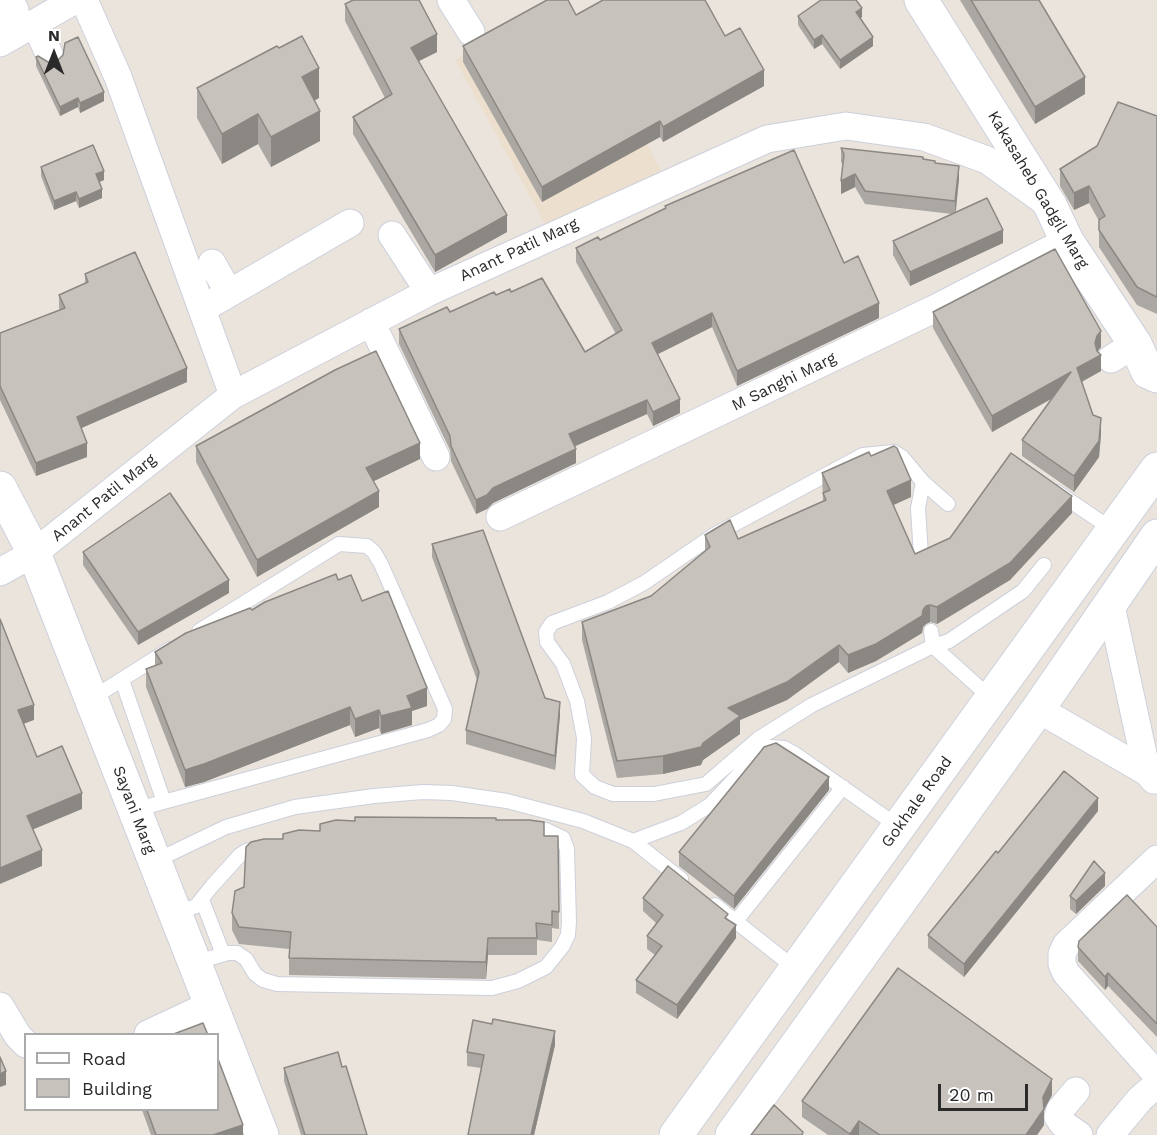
<!DOCTYPE html>
<style>
body{margin:0}
#map{position:relative;width:1157px;height:1135px;overflow:hidden;background:#ebe4dd;font-family:"Work Sans",sans-serif}
canvas{display:block}
.legend{position:absolute;left:24px;top:1033px;width:195px;height:78px;box-sizing:border-box;background:#fff;border:2px solid #aaa;margin:0;padding:8px 10px;list-style:none;font-size:18px;color:#2a2a2a}
.legend li{display:flex;align-items:center;gap:12px;height:30px}
.legend b{width:30px;border:2px solid #aaa}
.north{position:absolute;left:24px;top:24px;width:60px;height:60px;-webkit-text-stroke:4px #fff;paint-order:stroke;rotate:0deg;font-size:16px;font-weight:700;line-height:24px;text-align:center;color:#2a2a2a}
.north::after{content:'';display:block;margin:auto;width:21px;height:27px;background:#2a2a2a;clip-path:polygon(50% 0,100% 100%,50% 72%,0 100%)}
.scale{position:absolute;left:938px;top:1084px;width:90px;height:27px;box-sizing:border-box;border:3px solid #2a2a2a;border-top:0;padding-left:8px;font-size:18px;line-height:21px;white-space:nowrap;color:#2a2a2a;-webkit-text-stroke:4px #fff;paint-order:stroke}
</style>
<div id="map">
<canvas width="1157" height="1135"></canvas>
<ul class="legend">
<li><b style="height:8px;background:#fff"></b>Road</li>
<li><b style="height:16px;background:#c7c2bc"></b>Building</li>
</ul>
<div class="north">N</div>
<div class="scale">20 m</div>
</div>
<script>
const g = document.querySelector('canvas').getContext('2d');
g.lineJoin = 'round';
function paint(path, color) { g.fillStyle = color; g.fill(path, 'evenodd'); }
const toPath = rows => new Path2D(rows.map(r => 'M' + r).join(''));
function strokePath(path, color, width, dash) { g.strokeStyle = color; g.lineWidth = width; g.lineCap = dash ? 'butt' : 'round'; g.setLineDash(dash || []); g.stroke(path); }
function label(font, color, halo, rows, align = 'center') {
  g.font = font + ' "Work Sans",sans-serif'; g.lineWidth = 4.5; g.setLineDash([]); g.textBaseline = 'middle'; g.strokeStyle = halo; g.fillStyle = color; for (const [text, x, y, turn = 0] of rows) {
    g.save(); g.translate(x, y); g.rotate((+turn || 0) * Math.PI / 180); g.textAlign = isNaN(turn) ? turn : align; if (halo) g.strokeText(text, 0, 0); g.fillText(text, 0, 0); g.restore();
  }
}
const education = toPath([
 [562,0,567,0,661,170,549,231,455,60]
]);
const lane = toPath([
 [1057,492,1113,530],
 [948,504,923,482,902,457,894,452,863,455,714,535,644,583,608,602,552,623,546,632,547,642,563,664,577,701,584,738,582,775,595,787,613,794,654,794,706,784,758,739,812,705,933,646,992,699],
 [921,556,918,508,923,482],
 [931,631,933,646,949,641,1023,591,1044,565],
 [122,680,164,802],
 [91,699,170,649],
 [134,810,428,730,439,725,444,719,445,709,381,564,374,552,367,546,339,544,199,631],
 [633,841,681,879],
 [155,861,226,827,295,807,374,796,423,792,452,793,507,801,583,821,633,841,681,823,710,805,759,753,771,747,784,748,795,754,899,827],
 [202,900,223,954],
 [715,905,796,969],
 [175,914,196,906,212,886,240,855,246,851,261,847],
 [736,921,843,787],
 [194,963,228,953,237,953,246,959,255,974,263,980,277,984,492,988,518,981,546,967,562,947,568,935,569,922,567,849,563,838,546,830,527,827]
]);
const street = toPath([
 [84,0,118,77,233,395],
 [451,0,471,32],
 [35,23,50,56],
 [0,25,11,19,15,10,9,0],
 [0,43,75,0],
 [392,235,429,292],
 [212,263,229,293],
 [202,309,350,223],
 [371,322,436,457],
 [1111,359,1135,344],
 [500,517,934,309,1067,241],
 [0,572,34,553,233,395,429,292,767,139,846,126,924,137,987,160,1044,201],
 [1110,601,1147,772],
 [1038,709,1147,772,1154,780],
 [1157,859,1066,945,1062,954,1062,964,1066,973,1157,1075],
 [0,1006,18,1036,26,1044],
 [148,1034,210,1005],
 [1076,1091,1060,1110,1058,1117,1063,1124,1079,1135],
 [1110,1135,1140,1099,1157,1084]
]);
const secondary = toPath([
 [921,0,1050,205,1067,241,1135,344,1148,372,1157,376],
 [0,488,34,553,262,1135],
 [676,1135,1157,469],
 [732,1135,1038,709,1157,536]
]);
const wall = toPath([
 [960,0,1039,0,1085,94,1035,124],
 [345,4,437,52,419,61,507,232,435,272,353,134,353,117,385,98,345,21],
 [576,15,725,36,764,86,663,142,660,137,542,202,463,62,463,46],
 [798,16,862,17,860,19,873,46,840,69,822,44,814,49,798,25],
 [36,57,104,101,80,113,78,107,60,116,36,66],
 [197,88,319,98,314,101,320,141,271,167,258,144,222,164,197,118],
 [1157,116,1157,314,1137,305,1099,247,1099,221,1089,203,1074,210,1060,186,1060,169],
 [841,148,923,159,935,163,959,179,956,212,1003,243,910,286,893,255,893,241,952,214,865,204,855,187,841,194,843,165,841,162],
 [41,167,104,180,100,182,102,198,79,208,76,201,54,210,41,176],
 [665,206,844,263,879,318,737,386,712,327,658,354,680,413,653,426,647,414,575,446,576,463,493,503,487,509,476,514,451,461,450,450,399,344,399,329,496,295,511,292,585,352,616,334,576,262,576,248,600,240,665,208],
 [85,274,187,382,81,428,87,457,36,476,0,400,0,333,60,310,59,308,59,295,85,283],
 [933,312,1101,347,1098,351,1101,371,1082,382,1093,415,1101,434,1099,457,1074,492,1022,456,1022,440,1052,398,992,432,933,328],
 [196,446,420,459,373,481,379,507,257,577,196,462],
 [871,456,911,497,893,505,915,554,1072,513,1010,580,937,624,930,622,926,624,923,627,922,633,876,661,848,673,839,662,787,700,740,720,740,734,703,760,701,765,663,774,617,778,582,640,582,622,651,596,705,551,705,535,738,539,823,501,822,473],
 [432,544,545,698,560,715,555,770,466,744,466,730,477,680,432,557],
 [83,552,229,593,138,645,83,565],
 [362,601,427,706,412,711,412,725,381,734,379,728,355,737,350,725,204,782,185,787,146,687,146,669,155,666,155,652,252,610],
 [829,790,734,909,679,866,679,852],
 [1098,811,964,977,928,948,928,935],
 [496,820,544,836,558,836,559,929,552,928,552,942,537,940,537,955,488,955,486,979,289,975,289,949,239,944,232,930,232,913,244,887,283,839,320,831],
 [1105,886,1076,914,1070,909,1070,896],
 [643,898,728,919,736,938,677,1019,636,993,636,980,655,955,647,949,647,936,656,923,643,911],
 [1157,927,1157,1037,1108,986,1105,990,1078,961,1078,947],
 [555,1045,534,1135,468,1135,481,1068,467,1066,467,1052],
 [342,1067,367,1135,301,1135,284,1081,284,1068],
 [1052,1095,1044,1110,1044,1125,1037,1135,828,1135,802,1117,802,1101],
 [142,1110,218,1110,243,1135,151,1135]
]);
const shadedWall = toPath([
 [862,8,862,17,856,22,856,12],
 [437,34,437,52,411,65,411,48],
 [822,35,822,44,814,49,814,40],
 [873,37,873,46,840,69,840,60],
 [319,68,319,98,302,107,302,77],
 [764,70,764,86,663,142,663,127],
 [1085,77,1085,94,1035,124,1035,107],
 [104,92,104,101,80,113,80,103],
 [78,98,78,107,60,116,60,107],
 [320,111,320,141,271,167,271,137],
 [258,114,258,144,222,164,222,134],
 [660,121,660,137,542,202,542,187],
 [959,166,959,179,955,214,955,201],
 [104,171,104,180,96,183,96,174],
 [855,174,855,187,841,194,841,181],
 [1089,186,1089,203,1074,210,1074,193],
 [102,189,102,198,79,208,79,199],
 [76,192,76,201,54,210,54,201],
 [507,215,507,232,435,272,435,255],
 [1003,230,1003,243,910,286,910,272],
 [879,303,879,318,737,386,737,371],
 [712,313,712,327,652,357,652,343],
 [1101,331,1101,347,1097,352,1101,355,1101,371,1077,384,1077,368,1095,343,1097,336],
 [187,368,187,382,77,430,77,417],
 [1071,372,1071,388,992,432,992,416],
 [680,399,680,413,653,426,653,412],
 [647,400,647,414,569,449,569,434],
 [1101,418,1101,434,1099,457,1074,492,1074,476],
 [87,443,87,457,36,476,36,463],
 [420,443,420,459,366,485,366,468],
 [576,449,576,463,493,503,487,509,476,514,476,500,493,488],
 [911,480,911,497,887,508,887,491],
 [379,491,379,507,257,577,257,560],
 [1072,496,1072,513,1010,580,937,624,937,607],
 [229,580,229,593,138,645,138,632],
 [930,605,930,622,926,624,923,627,922,633,876,661,848,673,848,655,923,610,926,606],
 [839,645,839,662,787,700,740,720,740,734,703,760,701,765,663,774,663,756,728,708],
 [427,688,427,706,412,711,412,725,381,734,381,716,407,696],
 [560,702,560,715,555,770,555,756],
 [34,705,34,720,18,726,18,710],
 [350,707,350,725,204,782,185,787,185,770],
 [379,710,379,728,355,737,355,719],
 [829,777,829,790,734,909,734,896],
 [82,793,82,809,27,832,27,816],
 [1098,798,1098,811,964,977,964,964],
 [42,850,42,866,0,884,0,868],
 [1105,873,1105,886,1076,914,1076,901],
 [736,925,736,938,677,1019,677,1005],
 [488,938,488,955,486,979,486,962],
 [1108,973,1108,986,1105,990,1105,977],
 [555,1031,555,1045,534,1135,531,1135],
 [6,1071,6,1085,0,1087,0,1074],
 [1052,1079,1052,1095,1044,1110,1044,1125,1037,1135,1026,1135,1043,1097],
 [859,1121,859,1135,850,1135,850,1134],
 [243,1125,243,1135,213,1135]
]);
const building = toPath([
 [353,0,419,0,437,34,411,48,507,215,435,255,353,117,392,94,345,4,353,0],
 [547,0,568,0,576,15,603,0,705,0,725,36,740,28,764,70,663,127,660,121,542,187,463,46,547,0],
 [821,0,856,0,862,8,856,12,873,37,840,60,822,35,814,40,798,16,821,0],
 [971,0,1039,0,1085,77,1035,107,971,0],
 [302,36,319,68,302,77,320,111,271,137,258,114,222,134,197,88,277,46,279,48,302,36],
 [78,37,104,92,80,103,78,98,60,107,36,57,38,56,48,62,57,61,63,55,65,43,78,37],
 [1118,102,1157,116,1157,297,1137,287,1099,230,1099,220,1105,216,1089,186,1074,193,1060,169,1097,146,1118,102],
 [93,145,104,171,96,174,102,189,79,199,76,192,54,201,41,167,93,145],
 [841,148,923,157,923,159,935,161,935,163,959,166,955,201,865,191,855,174,841,181,844,154,841,148],
 [794,150,844,263,858,256,879,303,737,371,712,313,652,343,680,399,653,412,647,400,569,434,576,449,493,488,487,495,476,500,451,446,450,436,399,329,447,307,450,312,494,292,496,295,510,289,511,292,542,278,585,352,622,330,576,248,598,237,600,240,666,208,665,206,794,150],
 [987,198,1003,230,910,272,893,241,987,198],
 [1055,249,1101,331,1097,336,1095,343,1097,351,1101,355,1077,368,1093,415,1101,418,1099,441,1074,476,1022,440,1071,372,992,416,933,312,1055,249],
 [135,252,187,368,77,417,87,443,36,463,0,386,0,333,65,308,59,295,88,282,85,274,135,252],
 [376,351,420,443,366,468,379,491,257,560,196,446,335,370,376,351],
 [894,446,897,448,911,480,887,491,915,554,950,538,1011,453,1072,496,1010,563,937,607,930,605,926,606,923,610,922,616,876,644,848,655,839,645,787,682,728,708,740,716,703,743,701,747,663,756,617,761,582,622,651,596,710,547,705,535,730,520,738,539,826,500,823,493,830,490,822,473,869,452,871,456,894,446],
 [170,493,229,580,138,632,83,552,170,493],
 [483,530,545,698,560,702,555,756,466,730,479,672,432,544,483,530],
 [336,574,338,580,351,575,362,601,388,591,427,688,407,696,412,708,381,716,379,710,355,719,350,707,204,764,185,770,146,669,162,663,155,652,186,633,250,608,252,610,265,602,336,574],
 [0,619,34,705,18,710,37,757,62,746,82,793,27,816,42,850,0,868,0,619],
 [776,743,829,777,734,896,679,852,761,751,764,747,776,743],
 [1064,771,1098,798,964,964,928,935,996,851,998,853,1064,771],
 [355,817,496,818,496,820,529,820,544,822,544,836,558,836,559,912,552,911,552,925,536,923,537,938,488,938,486,962,289,958,291,932,239,927,232,913,235,891,244,887,246,847,251,842,264,839,283,839,283,834,299,830,320,831,320,824,336,820,355,821,355,817],
 [1094,861,1105,873,1076,901,1070,896,1094,861],
 [668,866,728,914,725,918,736,925,677,1005,636,980,662,946,647,936,663,915,643,898,668,866],
 [1127,895,1157,927,1157,1024,1108,973,1105,977,1078,947,1079,941,1127,895],
 [898,968,1052,1079,1043,1097,1044,1109,1026,1135,880,1135,859,1121,850,1134,802,1101,898,968],
 [493,1019,555,1031,531,1135,468,1135,484,1055,467,1052,473,1020,492,1024,493,1019],
 [203,1023,208,1035,171,1035,203,1023],
 [338,1052,342,1067,346,1066,367,1135,305,1135,284,1068,338,1052],
 [0,1057,6,1071,0,1074,0,1057],
 [218,1059,243,1125,213,1135,156,1135,147,1110,218,1110,218,1059],
 [774,1105,803,1132,802,1135,751,1135,774,1105]
]);
const streetNames = [
 ["Kakasaheb Gadgil Marg",1038,190,59],
 ["Anant Patil Marg",519,250,-25],
 ["M Sanghi Marg",784,382,-26],
 ["Anant Patil Marg",104,498,-39],
 ["Gokhale Road",917,802,-54],
 ["Sayani Marg",134,810,69]
];
paint(education, '#ecdfce');
strokePath(lane, '#ccd0db', 16);
strokePath(street, '#ccd0db', 29);
strokePath(secondary, '#ccd0db', 35);
strokePath(lane, '#fff', 14);
strokePath(street, '#fff', 27);
strokePath(secondary, '#fff', 33);
paint(wall, '#aba7a2');
paint(shadedWall, '#8b8884');
paint(building, '#c7c2bc');
strokePath(building, '#8b8884', 1.5);
label('16px', '#2a2a2a', '#fff', streetNames);
</script>
